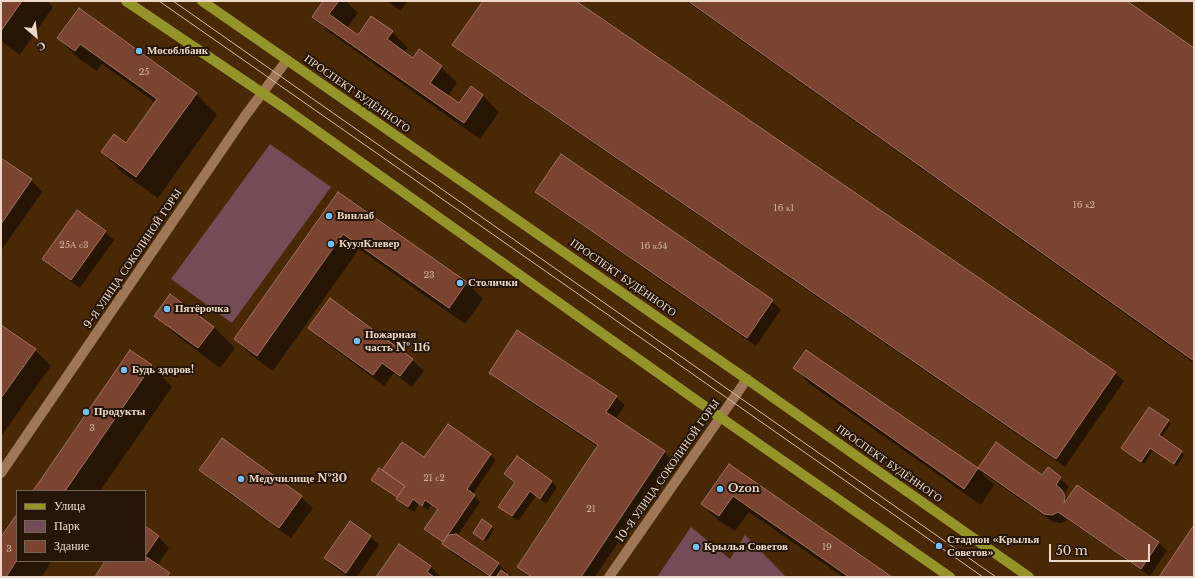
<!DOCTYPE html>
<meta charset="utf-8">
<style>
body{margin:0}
#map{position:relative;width:1195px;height:578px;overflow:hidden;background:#492806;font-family:"Libre Baskerville",serif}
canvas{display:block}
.frame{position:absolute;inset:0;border:2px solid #eed8c7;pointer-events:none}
.legend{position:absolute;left:16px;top:490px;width:130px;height:72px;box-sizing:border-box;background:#241508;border:1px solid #756354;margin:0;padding:5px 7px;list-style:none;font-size:12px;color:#eed8c7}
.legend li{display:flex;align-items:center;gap:8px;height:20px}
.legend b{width:20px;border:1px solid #756354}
.north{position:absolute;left:16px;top:16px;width:40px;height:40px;-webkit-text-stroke:3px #241508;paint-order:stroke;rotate:152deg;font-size:11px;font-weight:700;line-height:16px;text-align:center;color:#eed8c7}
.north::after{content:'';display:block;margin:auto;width:14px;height:18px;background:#eed8c7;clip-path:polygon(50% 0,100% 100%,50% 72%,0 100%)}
.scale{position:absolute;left:1049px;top:544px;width:101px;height:18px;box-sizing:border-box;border:2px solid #eed8c7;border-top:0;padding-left:5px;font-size:12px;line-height:14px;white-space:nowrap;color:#eed8c7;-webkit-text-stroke:3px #241508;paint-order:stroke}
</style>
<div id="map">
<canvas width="1195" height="578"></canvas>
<div class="frame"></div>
<ul class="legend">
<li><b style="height:5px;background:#949428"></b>Улица</li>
<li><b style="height:11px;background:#734c57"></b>Парк</li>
<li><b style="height:11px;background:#7a4430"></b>Здание</li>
</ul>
<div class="north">С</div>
<div class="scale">50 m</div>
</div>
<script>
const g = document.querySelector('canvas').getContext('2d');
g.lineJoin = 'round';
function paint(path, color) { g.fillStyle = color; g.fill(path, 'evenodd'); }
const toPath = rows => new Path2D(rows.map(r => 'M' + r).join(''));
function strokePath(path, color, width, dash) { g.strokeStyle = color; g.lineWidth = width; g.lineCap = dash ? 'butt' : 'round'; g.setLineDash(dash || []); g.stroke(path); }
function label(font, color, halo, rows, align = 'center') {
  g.font = font + ' "Libre Baskerville",serif'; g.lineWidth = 4; g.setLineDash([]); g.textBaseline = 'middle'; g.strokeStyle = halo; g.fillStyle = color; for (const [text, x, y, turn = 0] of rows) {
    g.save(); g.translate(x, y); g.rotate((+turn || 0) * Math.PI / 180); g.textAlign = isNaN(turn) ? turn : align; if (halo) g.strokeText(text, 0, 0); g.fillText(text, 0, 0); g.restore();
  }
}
const green = toPath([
 [270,144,331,187,232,323,171,279],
 [691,527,730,559,745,535,786,577,657,577]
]);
const shadow = toPath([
 [1,1,47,1,53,7,20,55,1,41],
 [324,1,346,1,358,13,347,28,358,36,392,32,408,48,404,53,413,59,441,67,457,83,447,97,459,105,471,88,483,96,499,112,480,139,329,32,313,16],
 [387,1,407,1,401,11],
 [484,1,574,1,1115,373,1124,381,1065,467,462,53,454,45],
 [686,1,1125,1,1194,49,1194,363],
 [79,10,196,94,217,115,158,198,123,173,102,152,126,144,156,103,102,64,97,71,79,59,58,38],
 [561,156,772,301,781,310,756,346,545,200,536,192],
 [1,159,31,180,42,192,1,251],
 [338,193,467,283,483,299,465,324,359,249,273,371,251,355,235,339],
 [105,232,114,240,80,288,52,268,43,259],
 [156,315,214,327,235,348,220,368,177,336],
 [1,326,35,350,51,366,1,436],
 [309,328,412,360,424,371,412,387,394,373,384,386,321,339],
 [806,351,979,470,997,443,1042,477,1060,478,1069,487,1064,493,1069,498,1077,486,1159,543,1167,551,1150,576,1068,520,1061,523,1053,522,984,474,983,475,994,485,981,505,810,384,794,368],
 [151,365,172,387,100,491,34,491],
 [490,373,616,397,625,405,615,420,664,452,673,461,595,577,529,577,518,567,598,447,499,381],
 [1168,421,1171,424,1161,437,1184,455,1177,466,1153,450,1144,464,1125,450],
 [491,455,496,460,473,494,480,502,457,536,498,564,507,572,505,575,508,577,489,577,452,553,444,543,431,534,425,529,438,510,431,505,428,510,419,504,414,512,403,505,397,499,398,498,375,482,386,473,383,470,425,459],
 [517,458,552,482,557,487,546,504,536,496,518,521,505,512,499,507,515,483,506,474],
 [729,465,890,577,843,577,749,512,735,531,718,520,702,504],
 [200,469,301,497,313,508,291,538,212,481],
 [17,516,17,561,52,561,41,577,1,577,1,539],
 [350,523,371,537,379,545,357,577,349,577,334,567,325,558],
 [491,527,494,529,486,542,474,533],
 [145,528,158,536,169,548,157,566,173,577,96,577,106,561,145,561],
 [430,566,441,577,377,577]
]);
const building = toPath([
 [1,1,22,1,1,31,1,1],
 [323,1,339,1,329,14,358,35,371,16,393,31,387,39,413,58,419,49,442,66,430,83,459,103,471,86,483,95,464,123,312,17,323,1],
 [483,1,576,1,1116,372,1056,459,452,45,483,1],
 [688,1,1127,1,1194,48,1194,361,688,1],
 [79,8,197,93,136,177,101,152,114,134,126,143,157,99,80,44,75,51,57,38,79,8],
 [561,154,773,300,747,338,535,192,561,154],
 [1,158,32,179,1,224,1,158],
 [338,192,467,282,449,308,343,234,257,356,234,339,338,192],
 [77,210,106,231,71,280,42,259,77,210],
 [170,294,214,327,198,348,154,316,170,294],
 [330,298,413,359,400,376,382,363,373,375,308,328,330,298],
 [1,325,36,349,1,398,1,325],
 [517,330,617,396,606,412,665,451,581,577,532,577,517,567,598,445,489,373,517,330],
 [130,350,152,365,65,491,33,491,130,350],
 [806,350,978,468,964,489,793,368,806,350],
 [1149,407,1169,420,1159,435,1182,451,1174,464,1150,448,1141,462,1121,448,1149,407],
 [448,424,491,454,467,489,475,495,443,542,424,529,438,509,425,500,422,506,413,499,408,507,396,499,405,486,382,470,402,442,424,457,448,424],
 [222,438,302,496,279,528,199,470,222,438],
 [996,442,1042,475,1048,467,1061,477,1056,485,1062,490,1065,496,1064,503,1077,485,1159,542,1141,569,1058,512,1052,515,1044,514,978,468,996,442],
 [517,456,552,481,540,499,530,491,512,516,498,507,515,482,504,474,517,456],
 [729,464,892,577,849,577,733,496,719,516,701,504,729,464],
 [379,468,405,486,397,497,371,480,379,468],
 [17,514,17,560,6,577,1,577,1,537,17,514],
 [482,519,492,526,483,540,473,533,482,519],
 [350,521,371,536,346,573,324,558,350,521],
 [1194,525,1194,577,1159,577,1194,525],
 [145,526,159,536,145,556,170,573,167,577,95,577,105,561,145,561,145,526],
 [456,534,499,563,490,576,442,544,448,535,456,534],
 [399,544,431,566,427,572,434,577,376,577,399,544],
 [501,570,508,575,507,577,496,577,501,570]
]);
const minor = toPath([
 [1,473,245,116,287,60],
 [609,577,747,379]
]);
const major = toPath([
 [126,1,286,109,720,417,950,577],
 [202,1,768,394,1029,577]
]);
const tram = toPath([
 [159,1,983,577],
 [173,1,996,577]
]);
const markers = [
 [139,51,4,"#74c0f6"],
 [329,216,4,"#74c0f6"],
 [331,244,4,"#74c0f6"],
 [460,283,4,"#74c0f6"],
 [167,309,4,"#74c0f6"],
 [357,341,4,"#74c0f6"],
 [124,370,4,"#74c0f6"],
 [86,412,4,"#74c0f6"],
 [241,479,4,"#74c0f6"],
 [720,489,4,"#74c0f6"],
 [939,546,4,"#74c0f6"],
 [696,547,4,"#74c0f6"]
];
const numberNames = [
 ["25",144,72],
 ["16 к2",1084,205],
 ["16 к1",784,208],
 ["25А с3",74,245],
 ["16 к54",654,246],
 ["23",429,275],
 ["3",92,428],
 ["21 с2",434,478],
 ["21",591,509],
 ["19",827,547],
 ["3",9,549]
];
const poiNames = [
 ["Мособлбанк",147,51],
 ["Винлаб",337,216],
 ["КуулКлевер",339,244],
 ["Столички",468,283],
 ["Пятёрочка",175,309],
 ["Пожарная",365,335],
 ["часть № 116",365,348],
 ["Будь здоров!",132,370],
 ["Продукты",94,412],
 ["Медучилище №30",249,479],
 ["Ozon",728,489],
 ["Стадион «Крылья",947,540],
 ["Советов»",947,553],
 ["Крылья Советов",704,547]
];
const streetNames = [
 ["ПРОСПЕКТ БУДЁННОГО",357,94,35],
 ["9-Я УЛИЦА СОКОЛИНОЙ ГОРЫ",133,259,-56],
 ["ПРОСПЕКТ БУДЁННОГО",623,278,35],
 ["ПРОСПЕКТ БУДЁННОГО",889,464,35],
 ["10-Я УЛИЦА СОКОЛИНОЙ ГОРЫ",668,471,-55]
];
paint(green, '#734c57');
paint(shadow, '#0007');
paint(building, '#7a4430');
strokePath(building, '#a27160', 1);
strokePath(minor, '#9e7757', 10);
strokePath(major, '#949428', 10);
strokePath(tram, '#d2bba7', 1);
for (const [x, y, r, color] of markers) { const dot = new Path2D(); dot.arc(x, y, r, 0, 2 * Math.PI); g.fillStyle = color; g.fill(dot); strokePath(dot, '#241508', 1.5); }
label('9px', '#d1b3a1', null, numberNames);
label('bold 11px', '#eed8c7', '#241508', poiNames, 'left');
label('11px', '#eed8c7', '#241508', streetNames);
</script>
